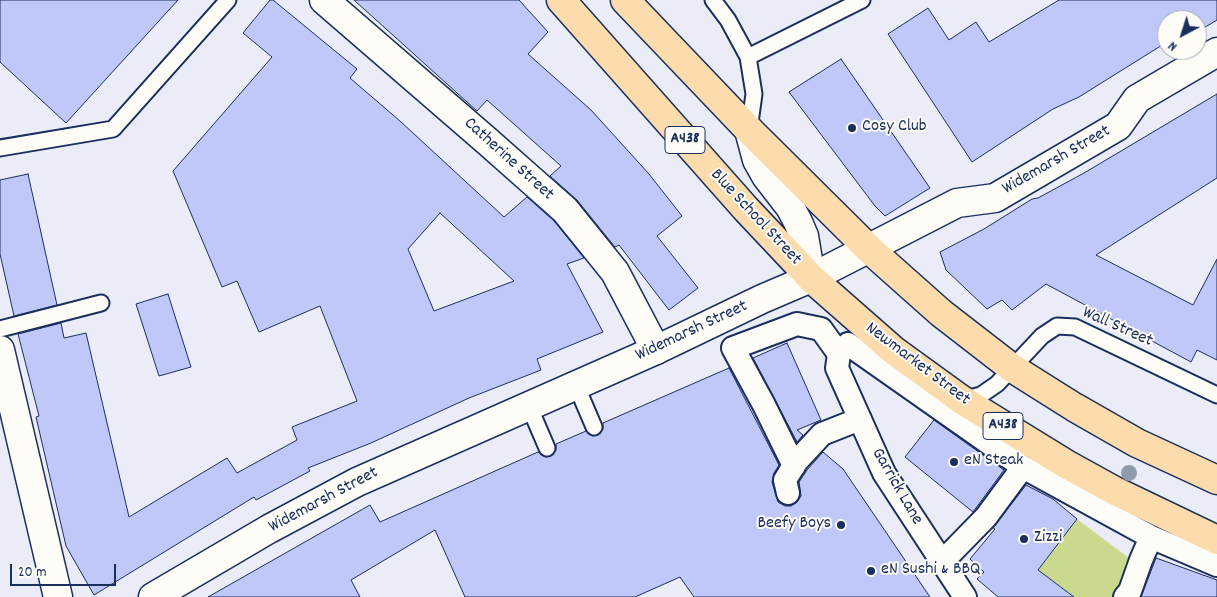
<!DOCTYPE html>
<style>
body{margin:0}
#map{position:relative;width:1217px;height:597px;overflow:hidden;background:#eaecf8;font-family:Dekko,sans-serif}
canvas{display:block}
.north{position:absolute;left:1157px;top:10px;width:50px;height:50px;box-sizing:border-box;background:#fdfcf7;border:1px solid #a3aaba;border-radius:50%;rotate:220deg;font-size:14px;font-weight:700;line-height:20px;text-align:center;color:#1b2f5e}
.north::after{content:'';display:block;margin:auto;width:18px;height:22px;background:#1b2f5e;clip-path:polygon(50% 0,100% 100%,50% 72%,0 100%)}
.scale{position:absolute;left:10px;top:564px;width:106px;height:22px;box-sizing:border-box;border:2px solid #1b2f5e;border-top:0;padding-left:6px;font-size:15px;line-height:18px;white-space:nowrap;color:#1b2f5e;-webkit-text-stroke:4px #fdfcf7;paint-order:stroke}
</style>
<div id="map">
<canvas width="1217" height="597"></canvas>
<div class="north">N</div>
<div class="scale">20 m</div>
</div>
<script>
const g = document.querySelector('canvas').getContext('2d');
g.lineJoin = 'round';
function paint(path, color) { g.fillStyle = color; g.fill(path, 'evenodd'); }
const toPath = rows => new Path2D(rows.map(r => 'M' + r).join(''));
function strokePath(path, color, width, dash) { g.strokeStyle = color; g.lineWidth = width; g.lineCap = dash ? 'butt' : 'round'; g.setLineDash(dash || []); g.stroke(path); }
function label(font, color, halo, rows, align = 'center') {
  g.font = font + ' Dekko,sans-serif'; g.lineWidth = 4; g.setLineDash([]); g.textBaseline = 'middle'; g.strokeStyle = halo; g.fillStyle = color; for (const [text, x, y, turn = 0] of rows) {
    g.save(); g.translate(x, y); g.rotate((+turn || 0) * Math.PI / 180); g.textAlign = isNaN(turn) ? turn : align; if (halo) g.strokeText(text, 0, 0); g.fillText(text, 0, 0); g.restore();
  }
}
const green = toPath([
 [1077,519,1137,564,1112,597,1074,597,1038,570]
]);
const building = toPath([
 [0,0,178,0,66,123,0,62,0,0],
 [270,0,273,0,357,69,350,78,400,121,504,217,527,197,554,221,584,258,567,264,603,332,537,359,541,370,469,398,371,443,308,468,310,471,256,500,254,497,94,595,66,546,36,417,39,416,18,334,61,323,64,338,86,333,129,517,227,458,237,473,297,440,292,427,357,401,320,306,259,332,237,281,222,287,173,171,272,57,243,33,270,0],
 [440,213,514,281,434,311,408,249,440,213],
 [354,0,519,0,548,32,528,54,591,110,649,174,682,216,657,236,698,288,669,310,619,245,615,247,577,200,550,176,561,166,487,100,477,111,354,0],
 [1059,0,1217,0,1217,20,1197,32,1197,20,1167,20,1167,42,1079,97,1053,109,972,162,888,34,928,8,949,40,976,22,989,42,1059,0],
 [841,59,930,188,885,216,875,206,789,92,841,59],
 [1217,94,1217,178,1096,255,1193,305,1217,259,1217,360,1197,350,1191,362,1046,284,1012,310,1002,300,987,309,946,270,940,252,984,229,1032,199,1038,198,1084,173,1217,94],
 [28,174,57,305,14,316,0,254,0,180,28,174],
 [168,294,191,367,159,376,136,304,168,294],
 [787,343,821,420,797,430,803,435,797,442,753,358,787,343],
 [729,368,779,465,774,473,772,482,778,502,785,506,791,506,797,502,801,496,799,482,807,470,823,452,843,469,930,597,694,597,680,577,635,597,465,597,435,530,351,580,360,597,208,597,370,505,380,522,538,452,545,457,551,456,556,450,556,444,586,431,592,436,598,435,603,429,603,423,729,368],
 [934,420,1004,470,973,512,905,457,934,420],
 [1026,485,1053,499,1077,519,1038,570,1074,597,998,597,977,579,984,572,970,559,995,529,993,528,1026,485],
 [1156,558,1217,580,1217,597,1141,597,1156,558]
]);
const service = toPath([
 [713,0,728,20,748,57,754,94,749,130],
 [748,57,862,0],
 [0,148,113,129,228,0],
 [0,329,101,303],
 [576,385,594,427],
 [962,400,981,395,997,384,1042,336,1057,326,1075,327,1217,395],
 [529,406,547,448]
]);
const pedestrian = toPath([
 [794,466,764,405,733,348,797,324,821,329,839,354],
 [1023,467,1151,537,1141,560,1130,591,1125,597],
 [788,493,785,480,796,462,822,434,860,419],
 [1151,537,1217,565],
 [942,562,986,517,1023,467,848,344,839,354,837,368,884,473,965,597]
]);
const minor = toPath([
 [324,0,487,141,565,210,615,272,656,350],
 [811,278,957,203,995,198,1118,126,1137,99,1217,52],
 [0,350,58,597]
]);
const secondary = toPath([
 [153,597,269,529,357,482,656,350,762,299,811,278,804,236,798,222,790,207,766,176,757,160,749,130]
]);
const trunk = toPath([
 [561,0,746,209,811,278,893,350,962,400,1066,464,1115,491,1217,540],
 [625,0,749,130,869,249,941,313,1012,368,1074,407,1137,443,1217,480]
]);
const trees = [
 [1129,473]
];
const markers = [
 [852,128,5,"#1b2f5e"],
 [954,462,5,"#1b2f5e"],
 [841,525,5,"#1b2f5e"],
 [1024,539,5,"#1b2f5e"],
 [871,571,5,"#1b2f5e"]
];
const shields = [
 [685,140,40],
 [1003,426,40]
];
const shieldNames = [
 ["A438",685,140],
 ["A438",1003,426]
];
const poiNames = [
 ["Cosy Club",862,128],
 ["eN Steak",964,462],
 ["Beefy Boys",831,525,"right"],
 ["Zizzi",1034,539],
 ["eN Sushi & BBQ",881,571]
];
const streetNames = [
 ["Catherine Street",508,160,42],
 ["Widemarsh Street",1057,161,-30],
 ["Blue School Street",755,218,47],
 ["Wall Street",1117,328,24],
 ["Widemarsh Street",692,332,-25],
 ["Newmarket Street",917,365,37],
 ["Garrick Lane",896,487,60],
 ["Widemarsh Street",324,501,-28]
];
paint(green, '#c9da8f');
paint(building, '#bfc8f9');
strokePath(building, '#1b2f5e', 1);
strokePath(service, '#1b2f5e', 19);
strokePath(pedestrian, '#1b2f5e', 26);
strokePath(minor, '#1b2f5e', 31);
strokePath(secondary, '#1b2f5e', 31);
strokePath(trunk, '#1b2f5e', 31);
strokePath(service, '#fdfcf7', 15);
strokePath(pedestrian, '#fdfcf7', 22);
strokePath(minor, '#fdfcf7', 28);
strokePath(secondary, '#fdfcf7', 28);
strokePath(trunk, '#fcdcac', 28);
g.fillStyle = '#909caa';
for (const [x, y] of trees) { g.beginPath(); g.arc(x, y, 8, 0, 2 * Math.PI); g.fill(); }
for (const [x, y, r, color] of markers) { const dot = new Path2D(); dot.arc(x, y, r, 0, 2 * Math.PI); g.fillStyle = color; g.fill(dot); strokePath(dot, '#fdfcf7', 2); }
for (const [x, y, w] of shields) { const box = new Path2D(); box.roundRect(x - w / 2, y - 13.5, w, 27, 4); g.fillStyle = '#fdfcf7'; g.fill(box); strokePath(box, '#1b2f5e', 1); }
label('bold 16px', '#1b2f5e', null, shieldNames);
label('18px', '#1b2f5e', '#fdfcf7', poiNames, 'left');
label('18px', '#1b2f5e', '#fdfcf7', streetNames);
</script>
